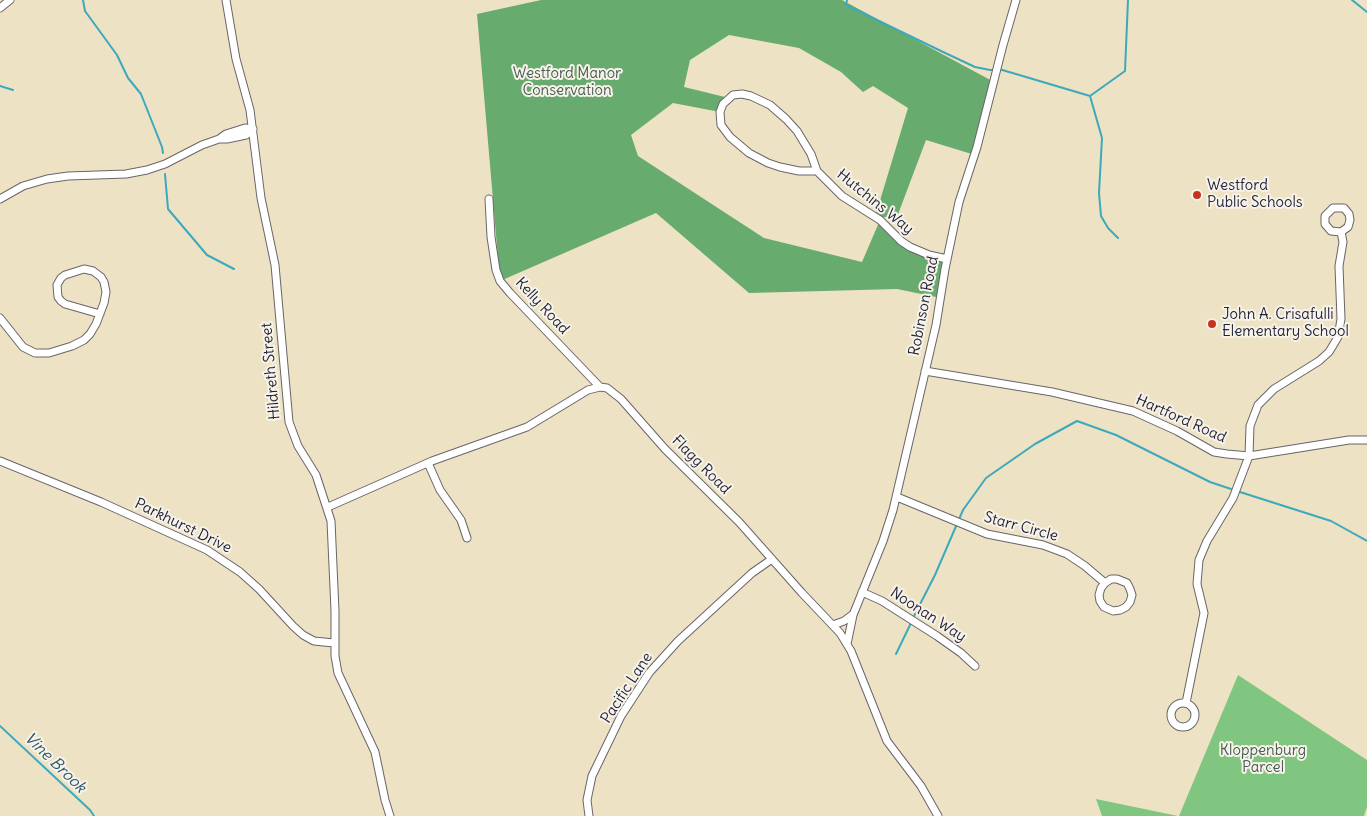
<!DOCTYPE html>
<style>
body{margin:0}
canvas{display:block;background:#ede2c3}
</style>
<canvas width="1367" height="816"></canvas>
<script>
const g = document.querySelector('canvas').getContext('2d');
g.lineJoin = 'round';
function paint(path, color) { g.fillStyle = color; g.fill(path, 'evenodd'); }
const toPath = rows => new Path2D(rows.map(r => 'M' + r).join(''));
function strokePath(path, color, width, dash) { g.strokeStyle = color; g.lineWidth = width; g.lineCap = dash ? 'butt' : 'round'; g.setLineDash(dash || []); g.stroke(path); }
function label(font, color, halo, rows, align = 'center') {
  g.font = font + ' Delius,sans-serif'; g.lineWidth = 4; g.setLineDash([]); g.textBaseline = 'middle'; g.strokeStyle = halo; g.fillStyle = color; for (const [text, x, y, turn = 0] of rows) {
    g.save(); g.translate(x, y); g.rotate((+turn || 0) * Math.PI / 180); g.textAlign = isNaN(turn) ? turn : align; if (halo) g.strokeText(text, 0, 0); g.fillText(text, 0, 0); g.restore();
  }
}
const green = toPath([
 [1238,675,1367,760,1367,807,1364,816,1179,816],
 [1096,799,1178,816,1102,816]
]);
const forest = toPath([
 [541,0,842,0,994,82,975,155,926,140,897,217,875,217,908,108,873,86,863,92,841,72,799,48,729,35,690,60,684,87,729,98,720,112,673,103,631,135,638,156,764,238,862,262,880,220,915,249,947,259,941,298,897,289,749,293,656,213,500,281,477,14]
]);
const stream = toPath([
 [83,0,85,11,117,55,128,78,141,94,162,147,163,153],
 [847,0,846,5,941,51,975,67,990,70,994,70],
 [1352,0,1367,12],
 [999,69,1090,96,1125,71,1128,0],
 [0,86,13,90],
 [1090,96,1102,138,1099,193,1101,216,1108,228,1118,238],
 [165,174,168,209,207,255,234,269],
 [1240,492,1331,521,1367,541],
 [913,618,935,575,963,510,986,478,1035,444,1077,421,1116,435,1210,482,1231,489],
 [896,654,911,623],
 [0,726,90,810,94,816]
]);
const minor = toPath([
 [226,0,236,59,250,110,261,198,275,265,289,422,298,446,316,475,331,521,335,611,335,656,338,673,375,752,385,800,390,816],
 [0,8,10,0],
 [219,139,227,139,246,135,253,129],
 [817,171,799,171,780,167,768,163,749,153,730,137,721,125,720,112,723,104,733,95,742,94,751,96,770,105,786,119,797,131,811,154,817,171,842,196,880,220,901,241,910,247,929,255,947,259],
 [0,199,23,186,47,179,68,176,126,174,147,170,165,164,202,145,219,139,226,134,245,128,253,129],
 [489,199,491,237,496,270,500,281,510,293,600,387],
 [0,318,23,347,35,353,49,353,72,346,84,340,90,334,96,324,104,303,106,292,104,282,101,277,93,271,84,269,65,275,61,278,57,285,58,297,61,301,65,304,100,314],
 [925,371,1052,392,1133,411,1177,431,1214,452,1227,454,1249,456,1349,440,1367,440],
 [0,461,101,502,207,550,240,572,259,589,293,626,303,635,314,641,334,643],
 [428,463,440,490,461,520,467,538],
 [897,497,987,534,1043,545,1067,554,1085,566,1105,583,1101,588,1099,595,1100,601,1104,607,1113,611,1120,610,1126,607,1130,602,1132,595,1130,589,1127,583,1117,579,1111,579,1105,583],
 [328,507,432,461,527,427,588,390,600,387,607,388,621,399,665,449,739,522,802,593,840,633,851,651,887,741,921,786,938,816],
 [862,592,882,601,937,636,961,653,975,666],
 [833,625,844,621,852,615],
 [847,644,853,615,883,541,893,510,936,325,945,269,959,202,977,147,1003,45,1016,0],
 [1186,703,1204,613,1197,584,1199,560,1207,541,1233,498,1249,456,1250,426,1258,405,1274,389,1319,361,1329,352,1338,337,1341,319,1339,266,1343,242,1341,232,1348,227,1350,220,1349,214,1344,208,1333,208,1325,216,1325,224,1331,231,1341,232],
 '1171 715a12 12 0 1 1 24 0a12 12 0 1 1-24 0Z',
 [589,816,587,800,592,776,621,716,649,673,678,641,752,573,772,559]
]);
const markers = [
 [1197,195,5,"#c8321e"],
 [1212,324,5,"#c8321e"]
];
const parkNames = [
 ["Westford Manor",567,74],
 ["Conservation",567,91],
 ["Kloppenburg",1263,751],
 ["Parcel",1263,768]
];
const poiNames = [
 ["Westford",1207,186],
 ["Public Schools",1207,203],
 ["John A. Crisafulli",1222,315],
 ["Elementary School",1222,332]
];
const streetNames = [
 ["Hutchins Way",875,202,39],
 ["Kelly Road",542,306,47],
 ["Robinson Road",924,306,-79],
 ["Hildreth Street",271,371,-95],
 ["Hartford Road",1181,419,24],
 ["Flagg Road",701,465,45],
 ["Parkhurst Drive",183,526,26],
 ["Starr Circle",1021,527,15],
 ["Noonan Way",928,615,33],
 ["Pacific Lane",627,688,-57]
];
const waterNames = [
 ["Vine Brook",55,763,44]
];
paint(green, '#81c680');
paint(forest, '#68ab6e');
strokePath(stream, '#3ca9bc', 2);
strokePath(minor, '#69656b', 9);
strokePath(minor, '#fff', 7);
for (const [x, y, r, color] of markers) { const dot = new Path2D(); dot.arc(x, y, r, 0, 2 * Math.PI); g.fillStyle = color; g.fill(dot); strokePath(dot, '#f7f3e8', 2); }
label('15px', '#435b53', '#f7f3e8', parkNames);
label('15px', '#22223b', '#f7f3e8', poiNames, 'left');
label('15px', '#22223b', '#f7f3e8', streetNames);
label('italic 16px', '#2c586f', '#f7f3e8', waterNames);
</script>
